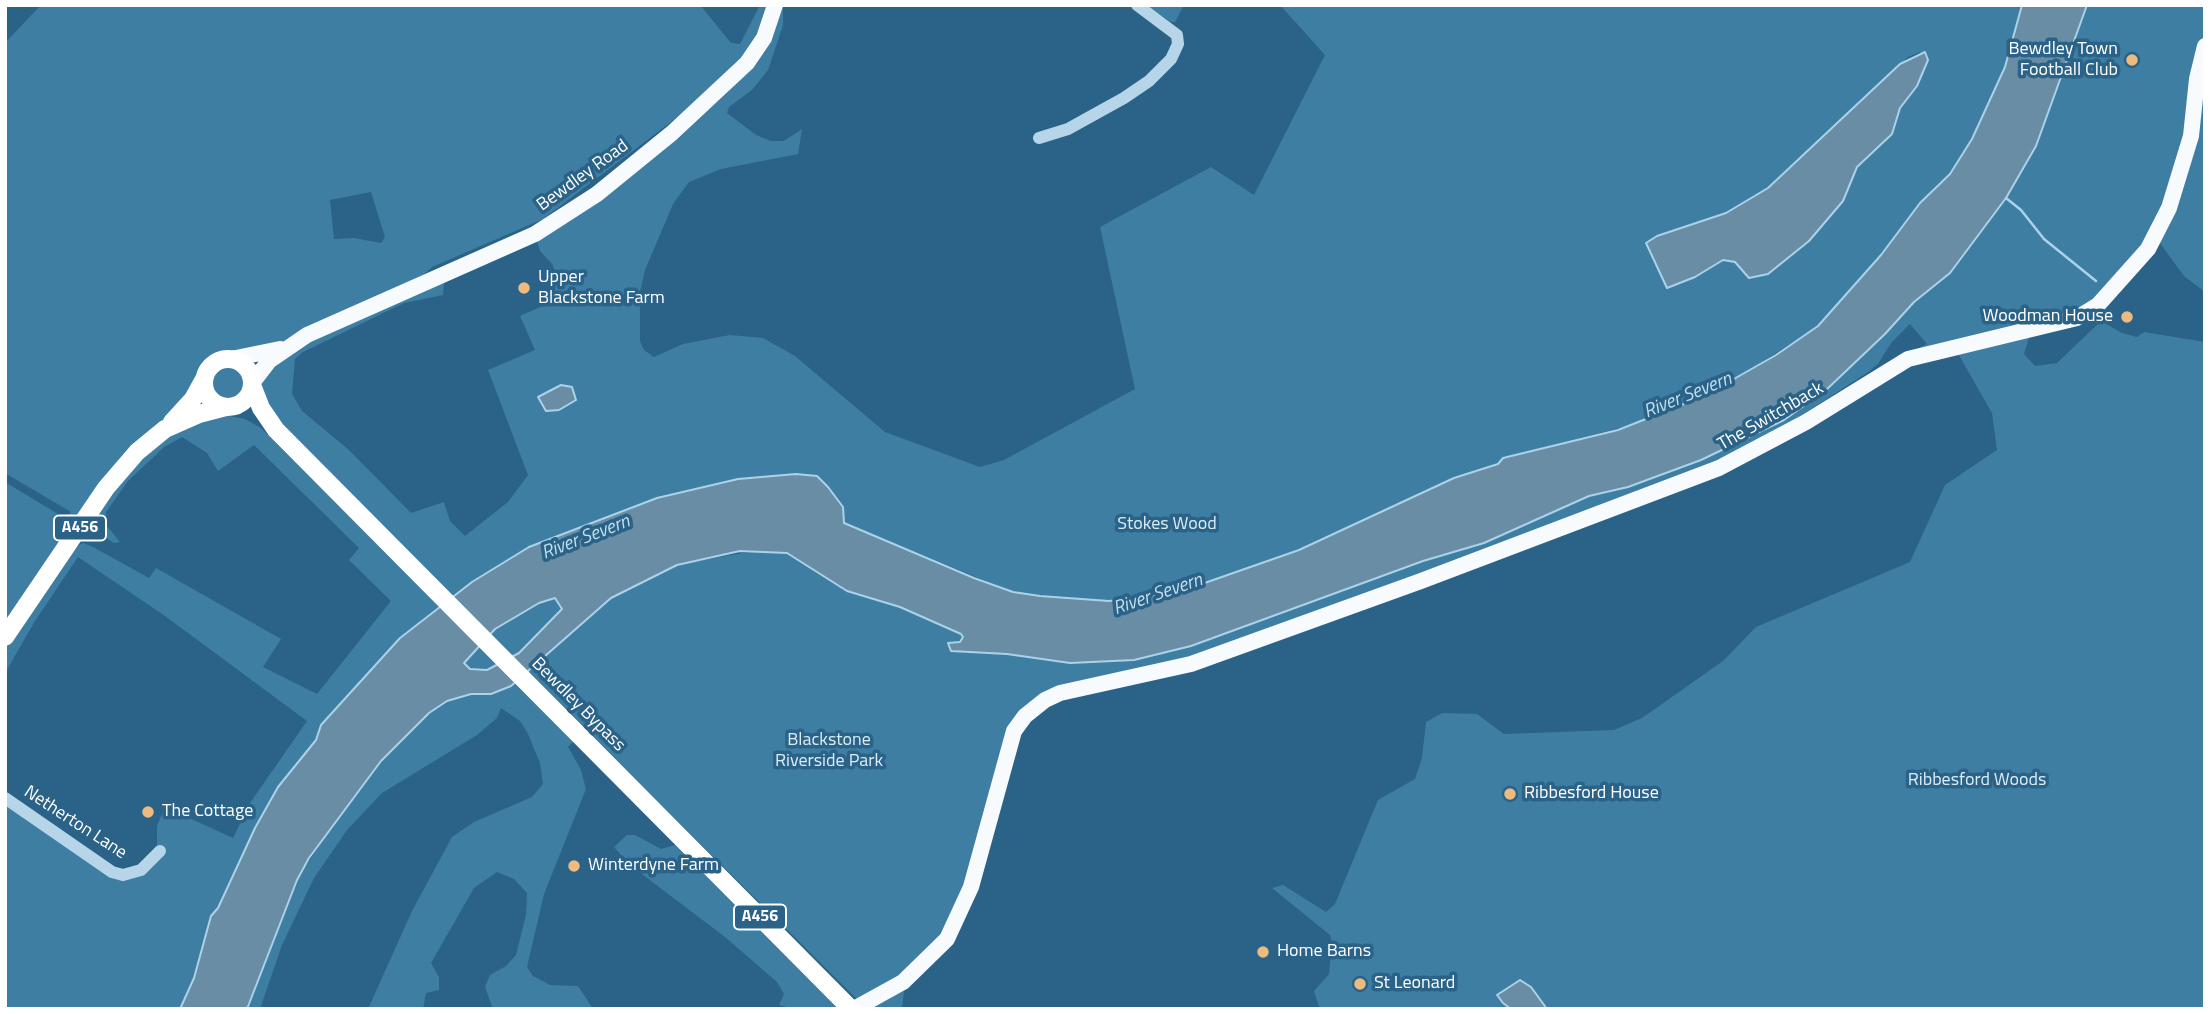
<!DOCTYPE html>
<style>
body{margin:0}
#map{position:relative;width:2210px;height:1014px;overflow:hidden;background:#2a6387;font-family:"Titillium Web",sans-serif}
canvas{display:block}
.frame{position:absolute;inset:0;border:7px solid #fff;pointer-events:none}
</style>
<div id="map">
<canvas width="2210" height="1014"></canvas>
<div class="frame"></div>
</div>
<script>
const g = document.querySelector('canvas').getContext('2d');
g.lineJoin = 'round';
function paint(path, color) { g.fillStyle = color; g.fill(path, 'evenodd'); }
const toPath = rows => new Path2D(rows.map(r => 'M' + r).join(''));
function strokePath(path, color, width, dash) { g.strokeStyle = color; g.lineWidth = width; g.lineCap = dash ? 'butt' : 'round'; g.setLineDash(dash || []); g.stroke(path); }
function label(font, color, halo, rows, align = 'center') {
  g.font = font + ' "Titillium Web",sans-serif'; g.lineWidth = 7; g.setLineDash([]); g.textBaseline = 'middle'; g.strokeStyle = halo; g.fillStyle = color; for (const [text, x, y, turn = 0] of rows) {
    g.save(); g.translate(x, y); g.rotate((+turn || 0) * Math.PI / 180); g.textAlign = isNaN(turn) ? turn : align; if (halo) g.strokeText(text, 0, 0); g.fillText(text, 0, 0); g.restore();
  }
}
const green = toPath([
 [41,5,700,5,731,43,740,44,760,5,766,5,757,35,748,53,708,94,543,219,432,267,423,275,282,342,212,360,202,371,196,388,77,515,73,514,69,520,73,522,5,627,5,482,66,519,71,512,5,473,5,43],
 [371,192,385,237,381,243,354,238,334,239,330,200],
 [778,5,783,5,783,25,768,70,752,90,729,107,727,113,756,135,771,141,784,141,802,129,798,154,721,169,689,182,673,204,645,270,640,292,640,341,644,350,654,357,683,344,730,335,763,338,795,356,885,432,980,467,1004,460,1135,389,1100,227,1211,167,1254,195,1325,55,1280,5,2022,5,2005,67,1972,139,1950,174,1920,203,1881,255,1818,326,1723,387,1639,423,1503,458,1498,465,1454,478,1299,550,1176,593,1141,599,1083,601,1013,592,844,523,778,475,657,498,529,547,452,597,271,415,260,384,285,354,438,281,444,283,443,295,404,303,303,352,295,359,292,394,302,411,349,450,411,513,444,502,450,521,465,536,508,502,528,475,488,370,535,350,520,316,549,303,556,277,553,265,540,251,537,241,680,133,724,96,757,60],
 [1920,52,1928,60,1917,86,1900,108,1895,120,1857,167,1843,201,1809,241,1768,274,1749,278,1735,262,1723,260,1695,277,1667,288,1646,243,1657,236,1726,213,1768,188,1908,57],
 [1146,5,1184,5,1175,22,1171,22],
 [2087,5,2205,5,2205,292,2184,276,2160,243,2098,305,1911,352,1927,344,1910,324,1891,343,1878,364,1868,372,1762,441,1718,463,1198,659,1030,706,959,905,936,946,900,978,859,1001,527,672,611,598,677,565,759,550,787,553,847,591,900,607,961,634,963,637,960,642,978,653,1191,646,1423,561,1484,543,1589,496,1628,487,1701,460,1780,422,1826,390,1885,335,1914,302,1950,273,2006,198,2036,146],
 [2101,321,2122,333,2137,337,2144,332,2205,342,2205,1009,1547,1009,1542,1001,1503,1003,1511,1009,1320,1009,1314,991,1329,974,1332,943,1330,935,1272,888,1283,885,1326,912,1335,904,1378,800,1415,779,1422,758,1426,722,1442,713,1477,714,1504,734,1614,730,1642,718,1723,661,1756,627,1910,562,1945,485,1997,450,1992,413,1957,352,2030,334,2024,354,2035,366,2057,363],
 '209 383a19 19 0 1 1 38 0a19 19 0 1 1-38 0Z',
 [224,415,245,419,261,428,439,606,399,638,321,725,316,739,278,787,255,828,218,908,211,916,194,978,180,1009,5,1009,5,795,113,870,131,873,157,847,157,826,165,807,233,838,250,803,307,721,165,616,78,557,35,621,5,673,5,646,74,548,83,543,93,547,149,578,156,568,281,639,263,667,317,694,391,601,349,560,359,548,254,445,218,471,207,453,182,437,164,447,128,481,106,512,107,526,120,542,114,543,108,539,99,528,97,516,136,461,178,427],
 [555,598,562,609,519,653,487,670,470,669,464,663,495,629,538,603],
 [515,682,576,739,568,747,581,770,586,789,544,894,527,967,533,976,550,985,578,986,593,1009,493,1009,485,987,490,975,506,966,516,955,526,915,527,893,514,879,497,872,474,888,431,963,439,977,439,990,426,993,423,1009,368,1009,412,911,452,837,474,822,532,797,543,784,540,763,528,734,520,721,501,708,497,718,477,735,382,793,347,830,314,878,282,945,260,1009,247,1009,297,880,331,827,381,761,429,713,447,701,471,694,491,694],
 [627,835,635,835,661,849,675,845,838,1009,795,1009,779,1005,784,994,777,982,725,937,630,865,614,847],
 [904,991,902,1009,868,1009]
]);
const water = toPath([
 [2022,5,2087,5,2036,146,2006,198,1950,273,1914,302,1885,334,1826,390,1784,420,1701,460,1628,487,1589,496,1484,543,1423,561,1191,646,1134,660,1070,663,1007,654,951,651,948,643,960,642,963,637,961,634,900,607,847,591,787,553,740,551,677,565,611,598,511,686,491,694,471,694,447,701,429,713,381,761,309,858,297,880,247,1009,180,1009,194,978,211,916,218,908,255,828,278,787,316,740,321,725,400,638,472,582,529,547,657,498,738,479,796,474,817,476,828,487,843,507,844,523,974,578,1013,592,1040,596,1109,601,1176,593,1299,550,1454,478,1498,464,1503,458,1618,430,1704,396,1776,355,1818,326,1881,255,1920,203,1950,174,1972,139,2005,67,2022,5],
 [555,598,562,609,519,653,487,670,470,669,464,663,495,629,539,603,555,598],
 [1925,52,1928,60,1917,86,1900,108,1892,134,1857,167,1843,201,1809,241,1768,274,1749,278,1735,262,1723,260,1695,277,1667,288,1646,243,1657,236,1726,213,1768,188,1900,64,1925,52],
 [561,385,572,387,576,400,559,410,546,411,538,397,561,385],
 [1520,980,1531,987,1547,1009,1511,1009,1503,1003,1497,995,1520,980]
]);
const stream = toPath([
 [2006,198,2021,210,2044,239,2096,281]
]);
const minor = toPath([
 [1039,138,1068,129,1124,98,1149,81,1171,59,1178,44,1177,35,1137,5],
 [5,798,112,872,123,875,141,870,160,851]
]);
const major = toPath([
 [231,359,280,349],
 [252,383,269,361,307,335,535,234,597,194,672,133,747,63,764,38,775,5],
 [854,1009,903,982,947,939,971,887,1014,731,1025,716,1045,700,1060,693,1191,664,1421,581,1719,468,1806,422,1908,359,2077,318,2098,305,2148,249,2169,208,2191,136,2197,79,2205,46]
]);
const highway = toPath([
 '204 383a24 24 0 1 1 48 0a24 24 0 1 1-48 0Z',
 [252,385,261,408,276,430,851,1009],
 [172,422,193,399,204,379],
 [5,637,106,488,137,452,165,429,199,414,226,407]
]);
const markers = [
 [2132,60,7,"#eeba7e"],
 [524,288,7,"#eeba7e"],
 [2127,317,7,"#eeba7e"],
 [1510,794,7,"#eeba7e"],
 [148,812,7,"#eeba7e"],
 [574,866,7,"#eeba7e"],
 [1263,952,7,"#eeba7e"],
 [1360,984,7,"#eeba7e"]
];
const shields = [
 [80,528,52],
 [760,917,52]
];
const shieldNames = [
 ["A456",80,528],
 ["A456",760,917]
];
const poiNames = [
 ["Bewdley Town",2118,50,"right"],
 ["Football Club",2118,71,"right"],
 ["Upper",538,278],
 ["Blackstone Farm",538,299],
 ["Woodman House",2113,317,"right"],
 ["Ribbesford House",1524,794],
 ["The Cottage",162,812],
 ["Winterdyne Farm",588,866],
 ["Home Barns",1277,952],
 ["St Leonard",1374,984]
];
const streetNames = [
 ["Bewdley Road",583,176,-36],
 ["The Switchback",1771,417,-30],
 ["Bewdley Bypass",578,705,45],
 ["Netherton Lane",75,823,33]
];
const parkNames = [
 ["Stokes Wood",1167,525],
 ["Blackstone",829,741],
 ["Riverside Park",829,762],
 ["Ribbesford Woods",1977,781]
];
const waterNames = [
 ["River Severn",1688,396,-22],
 ["River Severn",586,538,-21],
 ["River Severn",1158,595,-19]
];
paint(green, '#3f7ea3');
paint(water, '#688da5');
strokePath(water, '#abd2e8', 2);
strokePath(stream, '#abd2e8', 2.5);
strokePath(minor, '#b6d5e8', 12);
strokePath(major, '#f8fbfe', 16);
strokePath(highway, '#fff', 18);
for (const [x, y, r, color] of markers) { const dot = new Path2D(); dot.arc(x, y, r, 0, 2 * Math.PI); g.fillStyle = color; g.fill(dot); strokePath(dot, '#2a6387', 2.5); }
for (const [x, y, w] of shields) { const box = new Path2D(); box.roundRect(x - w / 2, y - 12.5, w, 25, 5); g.fillStyle = '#2a6387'; g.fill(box); strokePath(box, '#fff', 2); }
label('bold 16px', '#fff', null, shieldNames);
label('18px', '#fff', '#2a6387', poiNames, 'left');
label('18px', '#fff', '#2a6387', streetNames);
label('18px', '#daecf6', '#2a6387', parkNames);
label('italic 19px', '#c2deef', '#2a6387', waterNames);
</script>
